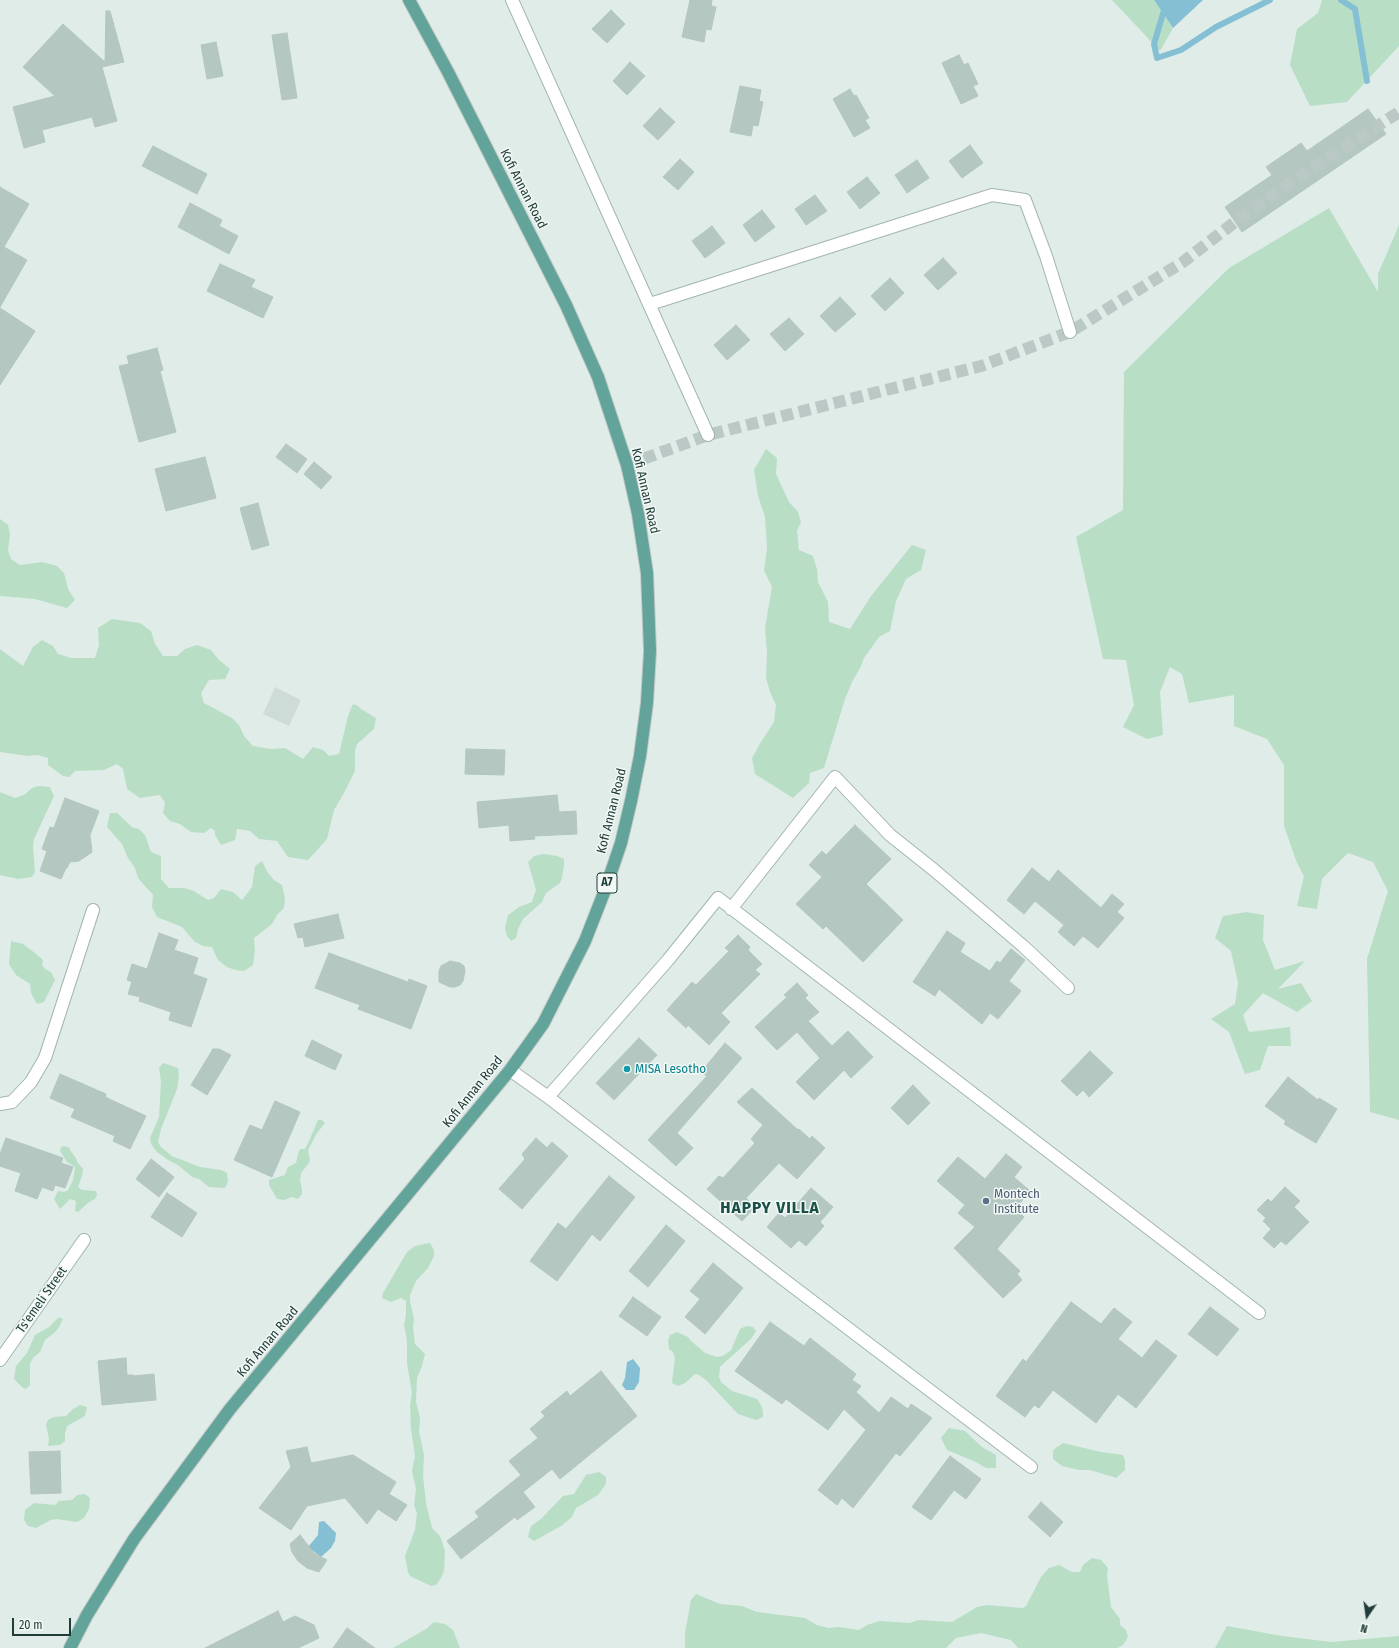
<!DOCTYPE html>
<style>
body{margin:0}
#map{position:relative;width:1399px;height:1648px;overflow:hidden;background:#e0ece8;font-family:"Fira Sans Condensed",sans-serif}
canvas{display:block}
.north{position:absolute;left:1347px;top:1596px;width:40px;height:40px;-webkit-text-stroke:3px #f1f8f5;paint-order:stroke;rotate:193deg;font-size:11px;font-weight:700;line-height:16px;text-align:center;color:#203d39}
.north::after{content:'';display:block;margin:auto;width:14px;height:18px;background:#203d39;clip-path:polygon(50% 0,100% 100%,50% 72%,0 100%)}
.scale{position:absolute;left:12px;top:1618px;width:59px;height:18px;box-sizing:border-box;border:2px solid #203d39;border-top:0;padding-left:5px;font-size:12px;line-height:14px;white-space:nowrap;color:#203d39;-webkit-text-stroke:3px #f1f8f5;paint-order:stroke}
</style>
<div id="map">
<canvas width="1399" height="1648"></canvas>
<div class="north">N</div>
<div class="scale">20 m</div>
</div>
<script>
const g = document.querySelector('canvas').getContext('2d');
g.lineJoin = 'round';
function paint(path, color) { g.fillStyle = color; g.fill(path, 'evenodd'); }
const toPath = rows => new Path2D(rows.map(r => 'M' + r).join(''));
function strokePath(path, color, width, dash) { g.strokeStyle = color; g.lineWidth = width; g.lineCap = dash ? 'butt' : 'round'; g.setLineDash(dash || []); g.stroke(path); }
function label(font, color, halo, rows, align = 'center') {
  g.font = font + ' "Fira Sans Condensed",sans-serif'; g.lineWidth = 3; g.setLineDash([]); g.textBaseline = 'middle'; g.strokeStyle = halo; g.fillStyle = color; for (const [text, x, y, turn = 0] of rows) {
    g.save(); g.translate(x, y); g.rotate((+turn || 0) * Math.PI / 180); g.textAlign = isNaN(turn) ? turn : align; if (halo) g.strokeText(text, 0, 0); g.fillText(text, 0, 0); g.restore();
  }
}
const built = toPath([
 [275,687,301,700,289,726,263,714]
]);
const green = toPath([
 [1112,0,1154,0,1173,28,1160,51],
 [1322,0,1399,0,1399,46,1347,102,1310,106,1290,65,1297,29,1318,13],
 [1329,208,1378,292,1378,274,1399,225,1399,1120,1370,1112,1367,959,1388,891,1373,862,1348,853,1322,879,1317,909,1297,906,1304,876,1297,863,1284,826,1284,765,1267,739,1234,726,1234,695,1189,703,1182,674,1170,667,1160,692,1163,735,1147,739,1123,727,1134,705,1126,660,1103,659,1076,537,1123,510,1124,372,1229,268],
 [766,449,777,458,776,474,789,502,798,512,801,522,797,531,799,550,813,556,817,569,818,582,828,602,829,622,850,629,871,596,912,545,926,550,921,570,906,579,896,601,890,631,879,637,864,658,860,668,852,682,845,699,824,768,810,773,809,783,793,798,755,774,752,758,761,742,774,722,776,705,770,692,766,678,767,653,765,628,772,587,764,570,767,549,766,531,765,517,758,496,754,470],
 [0,519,8,525,10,534,8,550,11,559,20,565,42,562,57,566,64,573,68,589,75,600,67,608,35,599,0,596],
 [112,619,140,623,151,631,155,644,163,656,177,656,185,649,197,645,211,650,219,660,230,669,225,679,209,680,201,693,204,703,232,718,239,725,244,736,253,746,271,749,285,748,303,759,313,747,323,750,329,756,339,754,348,716,353,704,358,706,361,709,376,718,374,729,357,744,355,750,355,771,344,793,334,810,327,839,308,860,288,857,277,841,259,839,250,831,237,829,235,840,221,845,215,835,215,831,211,828,204,833,191,832,180,824,170,821,163,813,165,803,160,795,140,798,127,789,123,769,117,764,104,770,75,771,69,777,63,776,48,765,48,758,38,755,28,756,0,752,0,649,23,666,33,647,42,640,53,646,58,654,71,658,95,658,99,645,98,628],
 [0,770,0,792,15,798,24,795,32,788,38,786,50,787,54,796,34,839,33,846,35,872,32,877,18,879,0,875],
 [110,813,117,813,132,827,139,829,145,835,151,852,161,856,161,879,169,888,184,888,194,891,208,900,214,898,221,889,233,892,242,900,252,887,255,866,262,861,268,873,274,880,282,885,285,898,284,908,277,915,272,924,254,938,255,950,253,965,244,971,235,970,227,967,218,960,212,947,203,946,195,942,182,927,157,917,152,907,153,895,138,878,135,868,128,858,122,844,107,827],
 [544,854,557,856,564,859,564,865,562,878,560,883,546,893,542,902,523,919,518,929,516,938,511,941,507,936,505,928,508,915,519,907,532,902,536,890,528,862,534,856],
 [1246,912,1264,915,1263,940,1275,970,1305,961,1278,989,1301,983,1312,1001,1297,1012,1263,993,1243,1015,1249,1032,1290,1027,1291,1046,1268,1046,1260,1070,1245,1074,1229,1032,1211,1019,1235,1004,1238,983,1231,951,1215,938,1223,916],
 [11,941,23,944,35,953,43,960,42,965,45,969,51,972,55,980,44,1002,37,1004,31,993,30,984,16,975,9,964],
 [163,1063,178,1068,179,1076,177,1089,161,1129,158,1142,161,1147,172,1156,200,1167,221,1170,227,1173,228,1182,225,1188,209,1187,199,1179,192,1177,178,1165,168,1160,157,1152,151,1144,150,1138,159,1117,161,1081,159,1068],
 [318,1120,322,1120,325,1123,317,1133,309,1148,308,1152,310,1158,309,1163,301,1173,300,1180,302,1189,302,1194,298,1199,291,1197,285,1200,277,1199,269,1185,269,1180,285,1175,288,1167,296,1163,298,1154,300,1149,305,1149,308,1143],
 [64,1146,70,1148,70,1150,76,1158,77,1162,83,1169,82,1176,78,1187,82,1190,96,1191,97,1195,95,1199,89,1202,78,1212,75,1211,76,1201,70,1199,60,1209,54,1199,58,1191,64,1192,68,1190,73,1180,75,1167,67,1162,60,1151,61,1147],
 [430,1243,434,1250,434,1256,428,1268,416,1281,410,1295,410,1301,414,1319,413,1327,415,1344,425,1354,422,1366,417,1378,416,1402,420,1418,419,1431,424,1455,423,1476,426,1503,432,1528,440,1536,445,1551,444,1571,441,1578,436,1585,431,1586,410,1576,408,1572,405,1556,415,1530,417,1513,414,1505,416,1489,412,1471,415,1456,411,1429,410,1405,412,1393,407,1363,407,1340,404,1325,406,1315,406,1301,401,1298,391,1302,382,1298,383,1293,407,1252,415,1246],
 [59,1317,63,1319,59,1327,55,1332,45,1340,40,1352,33,1358,30,1364,30,1385,26,1389,23,1388,14,1379,16,1366,27,1353,35,1335,49,1327],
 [746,1326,753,1327,756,1331,751,1339,724,1363,720,1367,719,1377,721,1382,732,1391,757,1399,761,1405,763,1411,763,1417,756,1420,738,1414,706,1380,699,1375,695,1374,685,1383,678,1386,672,1383,675,1358,673,1352,669,1349,668,1341,670,1335,677,1332,688,1337,690,1340,705,1353,717,1357,723,1356,731,1350,740,1329],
 [80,1405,87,1407,85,1416,67,1426,65,1434,65,1441,60,1445,48,1446,49,1439,46,1425,48,1420,53,1417,66,1416,73,1409],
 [949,1428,965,1431,982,1447,996,1455,996,1468,986,1468,976,1462,947,1450,941,1438],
 [1063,1443,1101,1452,1123,1455,1125,1461,1125,1470,1116,1478,1090,1470,1079,1470,1062,1466,1053,1459,1053,1450],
 [599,1472,606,1477,606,1484,598,1495,576,1508,572,1517,561,1526,534,1541,528,1537,531,1526,541,1519,563,1496,574,1494,586,1475],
 [85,1494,90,1498,89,1509,84,1518,77,1522,56,1519,51,1520,36,1528,28,1526,24,1520,25,1510,34,1503,55,1505,59,1501,72,1500,77,1495],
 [1092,1558,1101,1560,1108,1568,1107,1575,1111,1607,1120,1619,1120,1625,1126,1630,1128,1637,1123,1645,1117,1648,1018,1648,1011,1640,981,1633,956,1638,946,1648,685,1648,685,1633,691,1600,696,1594,720,1604,742,1606,757,1612,805,1618,817,1625,829,1628,839,1627,859,1630,867,1625,880,1621,910,1623,918,1620,952,1622,977,1607,987,1605,1023,1608,1026,1606,1041,1577,1049,1568,1059,1565,1072,1572,1080,1572,1083,1565],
 [434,1622,445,1624,453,1630,460,1648,393,1648,426,1629],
 [1227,1626,1282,1636,1331,1642,1399,1636,1399,1648,1215,1648]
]);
const water = toPath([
 [1154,0,1203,0,1173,28],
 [633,1359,640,1368,639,1382,634,1390,626,1390,622,1385,625,1378,627,1362],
 [324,1521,336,1533,335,1541,331,1548,321,1557,308,1547,318,1535,319,1522]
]);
const stream = toPath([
 [1167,0,1154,44,1157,58,1181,50,1216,27,1270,0],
 [1341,0,1355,9,1367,81]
]);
const building = toPath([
 [690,0,712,0,711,6,716,7,711,30,706,29,704,42,682,37,690,0],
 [611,10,625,24,607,43,592,29,611,10],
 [106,11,110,11,124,62,102,67,117,121,95,127,92,117,42,130,45,142,24,148,13,107,55,96,23,67,63,24,105,62,106,11],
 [287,33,297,98,282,100,272,35,287,33],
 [216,42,223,76,207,79,201,45,216,42],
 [959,55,964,65,968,63,978,84,973,86,978,96,961,104,942,63,959,55],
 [630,62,645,76,627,95,613,81,630,62],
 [740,86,761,90,759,101,763,102,758,126,753,125,751,136,730,132,740,86],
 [850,89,854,96,856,95,869,118,865,120,870,128,854,137,833,99,850,89],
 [660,108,675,122,658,140,643,126,660,108],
 [1368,109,1386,134,1242,232,1225,207,1272,175,1266,167,1301,143,1307,151,1368,109],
 [970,145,983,163,962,178,949,161,970,145],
 [153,146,207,174,197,194,142,166,153,146],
 [680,159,694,172,678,190,663,177,680,159],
 [917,160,929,178,907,193,895,175,917,160],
 [867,177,880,193,860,209,847,192,867,177],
 [0,187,29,204,4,247,27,260,0,307,0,187],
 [815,195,827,211,806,225,795,209,815,195],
 [190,203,222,220,219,226,238,236,229,254,178,227,190,203],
 [762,210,775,227,755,242,743,225,762,210],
 [712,226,725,243,705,258,692,241,712,226],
 [943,258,957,273,938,290,924,275,943,258],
 [220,264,255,280,251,287,273,297,263,318,207,291,220,264],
 [890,278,904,293,885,311,871,296,890,278],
 [840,297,856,314,835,332,820,316,840,297],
 [0,308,35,331,0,385,0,308],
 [789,318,804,334,785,351,770,334,789,318],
 [736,325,750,340,727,360,714,345,736,325],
 [157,348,163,370,160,371,176,432,139,442,119,366,129,364,127,356,157,348],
 [286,444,307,459,297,473,276,457,286,444],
 [205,457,216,498,166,511,155,469,205,457],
 [314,462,332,477,321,489,304,474,314,462],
 [258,503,269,545,252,550,240,508,258,503],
 [466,749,505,750,504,775,465,774,466,749],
 [557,795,559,812,576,811,577,834,534,836,535,839,510,841,509,825,479,828,477,802,557,795],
 [65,798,99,811,90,835,92,852,79,861,70,862,67,868,66,868,61,879,40,871,47,851,42,849,50,827,54,828,65,798],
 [855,825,891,859,866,884,903,920,863,962,826,926,823,929,796,904,822,877,809,865,822,851,826,855,855,825],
 [1032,868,1049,882,1058,870,1101,908,1112,894,1124,904,1117,912,1124,918,1098,948,1083,936,1074,946,1058,932,1064,925,1035,901,1024,914,1007,900,1032,868],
 [338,914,344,938,305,947,303,937,298,938,294,924,338,914],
 [947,931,965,943,960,952,990,971,997,961,1000,963,1011,949,1025,960,1009,981,1021,991,998,1019,990,1013,982,1024,939,989,935,996,913,982,947,931],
 [159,933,178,940,174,950,198,958,193,974,207,979,191,1027,169,1020,171,1012,139,1001,140,997,128,994,132,982,127,980,132,964,147,969,159,933],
 [738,935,750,947,748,950,762,964,755,970,760,974,721,1013,730,1022,709,1045,688,1025,686,1028,667,1010,692,982,696,985,729,951,725,948,738,935],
 [329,953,408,982,409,979,427,986,411,1029,358,1009,360,1005,315,988,329,953],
 [450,961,460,963,464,966,465,971,463,981,460,985,455,987,450,987,439,982,439,971,441,966,450,961],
 [797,983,808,995,805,998,819,1012,808,1021,832,1046,848,1031,873,1057,851,1078,844,1070,814,1100,796,1082,820,1058,797,1032,777,1050,755,1027,787,997,784,995,797,983],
 [639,1038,657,1055,614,1100,596,1083,639,1038],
 [312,1040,342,1055,335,1070,305,1056,312,1040],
 [725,1043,742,1058,677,1133,693,1148,676,1166,648,1140,707,1076,701,1072,725,1043],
 [213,1049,219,1049,231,1055,207,1095,191,1085,213,1049],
 [1090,1051,1113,1073,1089,1097,1083,1090,1077,1096,1061,1081,1090,1051],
 [60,1074,106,1094,105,1097,146,1116,130,1149,113,1141,115,1136,71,1117,75,1109,50,1098,60,1074],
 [1288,1077,1318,1100,1319,1098,1337,1109,1316,1143,1284,1124,1286,1121,1265,1106,1288,1077],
 [913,1085,930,1103,908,1125,891,1108,913,1085],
 [752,1088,798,1130,799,1129,810,1139,812,1136,825,1148,797,1179,779,1163,746,1198,755,1207,742,1221,707,1189,719,1176,723,1178,755,1143,751,1139,763,1125,737,1102,752,1088],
 [275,1101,300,1112,272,1177,234,1160,250,1125,262,1130,275,1101],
 [6,1138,63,1158,61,1163,73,1167,65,1188,55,1185,53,1191,42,1187,37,1199,15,1191,21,1173,0,1166,0,1154,6,1138],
 [536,1138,547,1148,552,1142,568,1156,522,1209,499,1189,525,1159,522,1154,536,1138],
 [1006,1154,1022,1167,1014,1177,1030,1191,1015,1209,1024,1217,997,1249,1020,1271,1017,1274,1022,1280,1003,1298,954,1248,975,1227,958,1213,965,1205,937,1181,958,1157,985,1179,1006,1154],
 [151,1159,174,1177,159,1197,136,1179,151,1159],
 [609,1176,635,1197,600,1241,592,1234,557,1281,530,1261,558,1223,566,1229,609,1176],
 [1285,1187,1300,1201,1294,1207,1309,1222,1286,1245,1281,1241,1274,1248,1263,1238,1271,1229,1263,1221,1266,1218,1257,1210,1268,1199,1271,1202,1285,1187],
 [811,1188,833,1207,820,1222,824,1226,806,1246,799,1240,791,1248,767,1227,779,1213,785,1218,811,1188],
 [167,1193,197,1213,182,1237,151,1217,167,1193],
 [666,1225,685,1241,648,1287,629,1271,666,1225],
 [713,1263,743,1288,705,1334,685,1317,700,1299,690,1291,713,1263],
 [633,1297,661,1317,647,1336,619,1316,633,1297],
 [1071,1302,1101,1324,1114,1308,1132,1322,1118,1339,1142,1358,1156,1340,1177,1356,1136,1408,1118,1394,1096,1423,1053,1390,1039,1408,1034,1405,1025,1417,996,1396,1023,1359,1026,1362,1071,1302],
 [1210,1307,1239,1329,1217,1356,1188,1334,1210,1307],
 [770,1322,804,1346,810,1338,856,1374,852,1380,861,1386,856,1392,879,1413,891,1397,908,1409,911,1404,932,1418,900,1456,896,1453,853,1508,842,1498,837,1505,818,1490,866,1430,844,1409,828,1430,786,1399,782,1404,735,1371,770,1322],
 [126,1358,127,1375,133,1375,133,1376,154,1374,156,1400,102,1405,98,1361,126,1358],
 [601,1371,637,1416,560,1479,552,1469,523,1492,535,1507,517,1520,515,1517,461,1559,447,1541,479,1517,475,1512,521,1475,509,1461,538,1438,530,1429,545,1416,541,1412,567,1391,570,1396,601,1371],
 [307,1447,311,1463,353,1455,396,1482,389,1494,407,1505,396,1521,378,1509,367,1524,345,1498,307,1506,291,1530,259,1508,291,1467,286,1451,307,1447],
 [60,1451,61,1493,31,1494,29,1452,60,1451],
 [950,1456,981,1479,966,1499,954,1490,931,1520,912,1507,950,1456],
 [1041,1502,1063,1522,1050,1537,1028,1517,1041,1502],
 [300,1535,314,1553,327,1560,319,1572,307,1568,298,1561,292,1552,290,1544,300,1535],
 [278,1611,283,1622,295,1616,314,1625,319,1638,298,1648,205,1648,278,1611],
 [347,1628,375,1648,333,1648,347,1628]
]);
const minorTunnel = toPath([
 [627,465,708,435,981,366,1070,332,1183,262,1235,222,1303,174,1399,112]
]);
const minor = toPath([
 [512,0,708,435],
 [650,304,992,195,1025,200,1046,256,1070,332],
 [731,909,835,777,890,835,934,870,1023,946,1068,988],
 [510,1070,548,1097,783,1279,1031,1467],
 [548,1097,668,960,718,898,1259,1313],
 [0,1104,12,1102,31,1082,45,1058,93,910],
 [0,1360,84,1240]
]);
const primary = toPath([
 [70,1648,87,1615,134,1539,230,1409,510,1070,543,1024,585,941,605,890,621,843,631,801,640,756,647,703,650,651,647,573,638,514,627,465,598,377,566,305,448,72,409,0]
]);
const markers = [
 [627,1069,4,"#0f9aa8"],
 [986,1201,4,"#5c6f8a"]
];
const shields = [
 [607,883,20]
];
const shieldNames = [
 ["A7",607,883]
];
const streetNames = [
 ["Kofi Annan Road",523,189,63],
 ["Kofi Annan Road",645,491,77],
 ["Kofi Annan Road",612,811,-76],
 ["Kofi Annan Road",473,1092,-51],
 ["Ts'emeli Street",42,1300,-55],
 ["Kofi Annan Road",268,1342,-50]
];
const cultureNames = [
 ["MISA Lesotho",635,1069]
];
const serviceNames = [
 ["Montech",994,1194],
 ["Institute",994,1209]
];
const districtNames = [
 ["HAPPY VILLA",770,1208]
];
paint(built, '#cedcd7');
paint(green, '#b8dec6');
paint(water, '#85bfd4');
strokePath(stream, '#85bfd4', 6);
paint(building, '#b5c7c1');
strokePath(building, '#b2c6c0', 1);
strokePath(minorTunnel, '#bac9c5', 12, [12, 6]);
strokePath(minor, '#a3b4b0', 14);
strokePath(primary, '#c1c9c8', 14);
strokePath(minor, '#fff', 12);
strokePath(primary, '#62a49a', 12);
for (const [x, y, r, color] of markers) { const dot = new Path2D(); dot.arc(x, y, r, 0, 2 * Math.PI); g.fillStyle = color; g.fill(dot); strokePath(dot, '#f1f8f5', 1.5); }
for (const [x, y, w] of shields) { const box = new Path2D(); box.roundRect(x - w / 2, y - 10, w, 20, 3); g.fillStyle = '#f1f8f5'; g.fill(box); strokePath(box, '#203d39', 1); }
label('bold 12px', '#203d39', null, shieldNames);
label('13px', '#203d39', '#f1f8f5', streetNames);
label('13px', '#0d838f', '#f1f8f5', cultureNames, 'left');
label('13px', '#4e5e75', '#f1f8f5', serviceNames, 'left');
g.letterSpacing = '1px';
label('bold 17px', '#1b5049', '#f1f8f5', districtNames);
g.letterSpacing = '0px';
</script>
